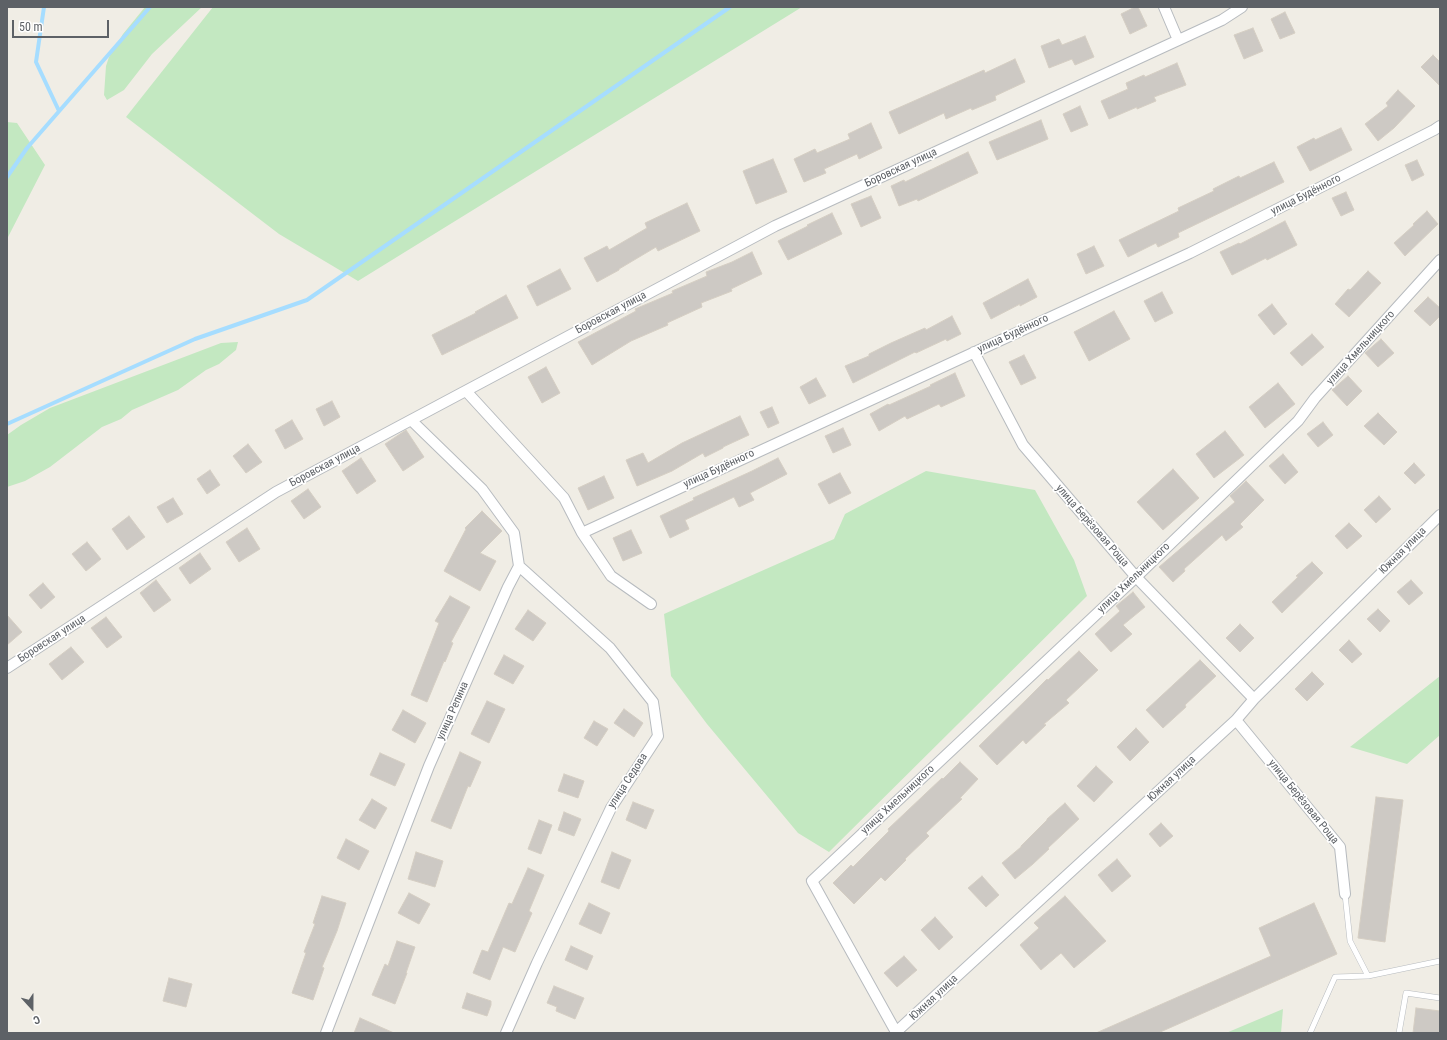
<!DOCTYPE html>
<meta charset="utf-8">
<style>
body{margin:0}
#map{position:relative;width:1447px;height:1040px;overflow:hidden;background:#f0ede5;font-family:"Roboto Condensed",sans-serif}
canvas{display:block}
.frame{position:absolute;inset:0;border:8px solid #5d6166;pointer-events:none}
.north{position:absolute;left:12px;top:988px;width:40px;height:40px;-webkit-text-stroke:3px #fff;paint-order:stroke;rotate:159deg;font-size:11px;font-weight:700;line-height:16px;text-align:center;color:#5d6166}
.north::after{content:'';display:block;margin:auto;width:14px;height:18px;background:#5d6166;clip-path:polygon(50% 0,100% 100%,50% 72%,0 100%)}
.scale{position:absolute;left:12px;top:20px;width:97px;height:18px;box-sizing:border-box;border:2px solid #5d6166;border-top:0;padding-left:5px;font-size:12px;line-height:14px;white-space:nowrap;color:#5d6166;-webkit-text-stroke:3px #fff;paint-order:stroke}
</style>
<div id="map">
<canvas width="1447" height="1040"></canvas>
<div class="frame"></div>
<div class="north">С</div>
<div class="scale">50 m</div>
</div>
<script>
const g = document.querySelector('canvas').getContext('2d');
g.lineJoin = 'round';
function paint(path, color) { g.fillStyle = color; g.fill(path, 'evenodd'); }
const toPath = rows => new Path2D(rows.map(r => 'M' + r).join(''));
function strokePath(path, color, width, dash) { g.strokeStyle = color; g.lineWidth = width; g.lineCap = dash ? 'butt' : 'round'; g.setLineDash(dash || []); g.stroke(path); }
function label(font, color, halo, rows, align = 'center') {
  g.font = font + ' "Roboto Condensed",sans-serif'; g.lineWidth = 3.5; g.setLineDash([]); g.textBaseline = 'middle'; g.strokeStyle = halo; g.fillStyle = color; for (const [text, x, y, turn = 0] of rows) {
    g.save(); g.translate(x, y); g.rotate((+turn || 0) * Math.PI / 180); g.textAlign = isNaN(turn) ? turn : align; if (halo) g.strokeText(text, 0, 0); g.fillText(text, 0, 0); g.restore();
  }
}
const green = toPath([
 [145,7,202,7,152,54,124,90,107,100,104,95,106,66,109,57,123,34],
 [213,7,802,7,358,281,279,234,126,117],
 [7,122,17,123,45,165,7,239],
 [238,342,236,350,219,364,206,370,178,390,132,410,121,419,102,427,50,467,25,481,7,487,7,435,21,425,50,408,221,343],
 [926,471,1035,490,1074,560,1087,596,829,852,798,833,707,724,671,676,664,614,834,539,845,514],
 [1440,676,1440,735,1407,764,1350,747],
 [1283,1009,1281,1033,1226,1033]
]);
const stream = toPath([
 [44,7,36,62,59,111],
 [7,177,27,148,150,7],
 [7,424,195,339,307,300,730,7]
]);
const building = toPath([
 [1135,7,1138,7,1147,26,1130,34,1121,14,1135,7],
 [1285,12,1295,33,1280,39,1271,19,1285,12],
 [1253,28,1263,51,1244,59,1234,35,1253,28],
 [1085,36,1094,57,1075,65,1072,59,1049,68,1041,46,1059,39,1062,45,1085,36],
 [1433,55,1440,62,1440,86,1421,67,1433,55],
 [1015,59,1025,82,995,96,996,100,972,110,971,108,946,119,944,113,899,134,889,112,984,70,985,73,1015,59],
 [1177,63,1186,85,1154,97,1156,101,1137,109,1137,107,1109,119,1101,101,1128,89,1126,83,1144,75,1145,77,1177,63],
 [1398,90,1415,106,1394,128,1378,141,1365,124,1388,106,1386,103,1398,90],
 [1080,106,1088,125,1071,132,1063,114,1080,106],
 [1041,120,1048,139,997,160,989,142,1041,120],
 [871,123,882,148,859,159,857,154,824,169,826,173,804,182,794,159,815,149,817,153,850,139,848,134,871,123],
 [1341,128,1352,150,1310,171,1297,147,1314,138,1315,140,1341,128],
 [968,152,978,173,918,201,917,199,899,206,891,186,904,180,905,182,968,152],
 [773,159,787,192,756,204,743,171,773,159],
 [1417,160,1424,175,1412,181,1405,165,1417,160],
 [1274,162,1284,182,1178,233,1179,237,1158,247,1156,243,1128,257,1119,240,1179,211,1178,208,1214,191,1213,189,1239,176,1240,178,1274,162],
 [1346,192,1354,210,1341,216,1332,198,1346,192],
 [871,196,881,218,861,227,851,204,871,196],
 [687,203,700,231,658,251,656,247,619,269,619,270,597,282,584,258,607,246,609,250,647,228,645,223,687,203],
 [1427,211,1438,224,1405,256,1394,243,1414,225,1413,224,1427,211],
 [832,213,842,234,788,260,778,241,808,226,807,225,832,213],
 [1285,221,1297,245,1267,260,1266,258,1232,275,1220,252,1239,243,1240,244,1285,221],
 [1094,246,1104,266,1086,274,1077,254,1094,246],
 [752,252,762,274,731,289,732,291,701,303,702,307,667,323,668,325,631,341,592,365,578,342,636,311,635,309,673,293,672,291,707,276,706,272,732,262,752,252],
 [560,269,571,289,537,306,527,286,560,269],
 [1368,271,1381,283,1349,317,1335,304,1348,289,1350,290,1368,271],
 [1028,279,1037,297,1020,306,1020,304,991,319,983,303,1028,279],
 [1162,292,1173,313,1155,322,1144,301,1162,292],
 [506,295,518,318,442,355,432,335,476,313,475,312,506,295],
 [1428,297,1440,308,1440,316,1430,326,1414,311,1428,297],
 [1272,304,1287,324,1274,335,1258,315,1272,304],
 [1114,311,1130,339,1089,361,1074,332,1114,311],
 [952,316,961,334,947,341,946,339,916,353,915,352,853,383,845,366,869,356,869,354,891,343,925,328,926,330,952,316],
 [1312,334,1324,347,1302,366,1290,353,1312,334],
 [1381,339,1394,353,1378,367,1365,353,1381,339],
 [1024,355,1036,378,1021,385,1009,362,1024,355],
 [546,367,560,393,542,403,528,377,546,367],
 [955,373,965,396,941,407,939,404,907,419,905,416,879,431,870,414,888,404,889,405,931,386,930,385,955,373],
 [1348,376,1362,391,1347,406,1332,390,1348,376],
 [816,378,826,396,809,404,800,387,816,378],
 [1278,383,1295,404,1265,428,1249,407,1278,383],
 [332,401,340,417,324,426,316,409,332,401],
 [772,407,779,423,768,428,760,412,772,407],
 [1378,413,1397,432,1384,445,1364,426,1378,413],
 [740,416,749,435,723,447,723,448,705,457,703,453,672,471,637,486,626,460,643,453,648,463,682,443,740,416],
 [292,420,303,439,285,449,275,430,292,420],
 [1323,422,1333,435,1318,447,1307,434,1323,422],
 [843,428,851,445,833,453,825,436,843,428],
 [406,430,424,457,403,471,385,444,406,430],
 [1225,431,1244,455,1214,478,1196,454,1225,431],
 [248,444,262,462,246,473,233,456,248,444],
 [1283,454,1298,472,1285,484,1269,466,1283,454],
 [361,458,376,481,357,494,342,471,361,458],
 [778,458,787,474,750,493,754,500,739,507,734,497,685,520,689,529,670,538,660,516,694,500,693,498,752,471,778,458],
 [1414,463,1425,475,1415,484,1404,473,1414,463],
 [1173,469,1199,498,1163,530,1137,502,1173,469],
 [210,470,220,485,207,494,197,479,210,470],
 [840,473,851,493,829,504,818,484,840,473],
 [604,476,614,498,588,510,578,488,604,476],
 [1246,481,1264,500,1240,524,1243,527,1226,541,1222,535,1184,569,1185,571,1173,582,1159,567,1235,502,1230,496,1246,481],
 [308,489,321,507,304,519,291,501,308,489],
 [1379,496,1391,509,1376,523,1364,510,1379,496],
 [173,498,183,514,167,523,157,507,173,498],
 [482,511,502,531,480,553,496,561,480,591,444,571,466,529,465,528,482,511],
 [129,516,145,537,127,550,112,529,129,516],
 [1349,523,1362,536,1347,549,1335,536,1349,523],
 [247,528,260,549,239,562,226,542,247,528],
 [631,530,642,553,623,561,613,538,631,530],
 [87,542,101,559,86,571,72,554,87,542],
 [200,553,211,569,190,584,179,568,200,553],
 [1312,562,1323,573,1282,613,1272,602,1298,577,1296,576,1312,562],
 [156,580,171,600,154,612,140,593,156,580],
 [1411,580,1423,593,1409,605,1397,592,1411,580],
 [43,583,55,597,41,609,29,595,43,583],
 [1133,592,1145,607,1123,625,1132,634,1111,652,1095,634,1120,611,1116,606,1133,592],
 [450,596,470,607,451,642,453,643,445,662,444,661,427,702,411,695,439,623,435,621,450,596],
 [1378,609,1390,621,1380,632,1367,619,1378,609],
 [528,610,546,623,533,641,515,629,528,610],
 [7,615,22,632,7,645,7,615],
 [106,617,122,637,107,648,91,628,106,617],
 [1240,624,1254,638,1240,652,1226,638,1240,624],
 [1349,640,1362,654,1352,663,1339,650,1349,640],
 [71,647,84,662,62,680,49,664,71,647],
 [1079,651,1098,670,1066,700,1069,703,1044,724,1046,725,1026,744,1023,740,997,765,979,746,1029,697,1047,679,1048,680,1079,651],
 [504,655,524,666,513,684,494,674,504,655],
 [1200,660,1216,676,1185,705,1186,707,1163,728,1146,710,1200,660],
 [1312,672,1324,684,1307,701,1295,689,1312,672],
 [487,701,505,709,489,743,471,734,487,701],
 [624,709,643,723,634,737,614,723,624,709],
 [403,710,426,723,415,743,392,730,403,710],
 [594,721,608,729,597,746,584,738,594,721],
 [1136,728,1149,742,1130,761,1117,747,1136,728],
 [460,752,481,762,470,787,468,786,451,829,431,821,460,752],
 [380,753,405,764,395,786,370,775,380,753],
 [960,762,978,779,960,798,962,799,926,833,929,836,905,859,906,860,885,881,881,877,854,904,833,883,851,865,853,867,889,831,888,829,942,778,943,779,960,762],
 [1096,766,1113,782,1094,802,1077,786,1096,766],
 [564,774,584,781,578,798,558,791,564,774],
 [1376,797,1403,800,1385,942,1358,938,1376,797],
 [372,799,387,808,375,829,359,820,372,799],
 [633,802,654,810,646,829,626,820,633,802],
 [1065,803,1079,819,1048,848,1049,849,1033,864,1015,879,1002,863,1021,847,1021,846,1047,820,1047,819,1065,803],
 [564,812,581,819,574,836,558,830,564,812],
 [539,820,552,825,541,854,528,849,539,820],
 [1161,823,1173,836,1160,847,1149,834,1161,823],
 [346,839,369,851,359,870,337,858,346,839],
 [416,852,443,861,435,887,408,879,416,852],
 [612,852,631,860,619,889,601,882,612,852],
 [1117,859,1131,876,1112,892,1098,875,1117,859],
 [528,868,544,875,529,911,532,913,515,952,503,947,490,980,473,973,482,950,488,952,509,903,512,904,528,868],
 [982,876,999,895,986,907,968,888,982,876],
 [409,893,430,904,419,924,398,913,409,893],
 [322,896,346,903,337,931,322,967,324,968,313,1000,292,993,306,953,304,952,315,924,313,923,322,896],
 [1065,896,1106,941,1074,968,1061,953,1041,970,1020,945,1039,928,1034,923,1065,896],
 [589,903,610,913,601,934,579,924,589,903],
 [1314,903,1337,954,1158,1033,1096,1033,1271,956,1259,928,1314,903],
 [935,917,953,937,939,950,921,930,935,917],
 [397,941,415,947,406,973,407,973,395,1004,372,995,385,964,388,966,397,941],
 [571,946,593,956,587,970,565,960,571,946],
 [904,956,917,970,897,987,884,973,904,956],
 [169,978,192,984,186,1007,163,1001,169,978],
 [554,986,584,998,575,1019,556,1011,557,1007,547,1003,554,986],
 [467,993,491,1001,491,1005,487,1016,462,1008,467,993],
 [1416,1008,1440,1011,1440,1033,1413,1033,1416,1008],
 [360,1018,394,1033,354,1033,360,1018]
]);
const service = toPath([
 [1345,894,1350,941,1368,976,1440,961],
 [1310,1033,1335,977,1368,976],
 [1399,1033,1406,993,1440,998]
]);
const minor = toPath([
 [1164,7,1178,40],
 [974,352,1023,445,1136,577,1254,699],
 [466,391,564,498,582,533,611,576,651,604],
 [582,533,1190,253,1434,130,1440,126],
 [7,668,276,492,775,226,1222,20,1242,7],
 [1236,720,1340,847,1345,894],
 [896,1032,812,881,1136,577,1298,421,1315,398,1440,260],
 [326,1033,429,766,508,587,519,566,514,533,482,489,411,420],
 [506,1033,537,963,611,808,658,736,653,702,610,648,519,566],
 [895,1033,1236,720,1254,699,1440,515]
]);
const streetNames = [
 ["Боровская улица",901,168,-25],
 ["улица Будённого",1306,195,-27],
 ["Боровская улица",611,313,-28],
 ["улица Будённого",1013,334,-25],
 ["улица Хмельницкого",1361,348,-48],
 ["Боровская улица",325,466,-28],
 ["улица Будённого",719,469,-25],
 ["улица Берёзовая Роща",1092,526,49],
 ["Южная улица",1403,551,-45],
 ["улица Хмельницкого",1134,578,-44],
 ["Боровская улица",52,639,-33],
 ["улица Репина",453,711,-66],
 ["Южная улица",1172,779,-43],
 ["улица Седова",628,781,-57],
 ["улица Хмельницкого",898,800,-43],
 ["улица Берёзовая Роща",1303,802,51],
 ["Южная улица",934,998,-43]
];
paint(green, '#c3e8c1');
strokePath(stream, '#a6ddff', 4);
paint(building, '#cdc9c4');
strokePath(building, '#d5cec3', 1);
strokePath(service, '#b7bbbf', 6);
strokePath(minor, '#b7bbbf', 12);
strokePath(service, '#fff', 5);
strokePath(minor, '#fff', 10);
label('11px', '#5d6166', '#fff', streetNames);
</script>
